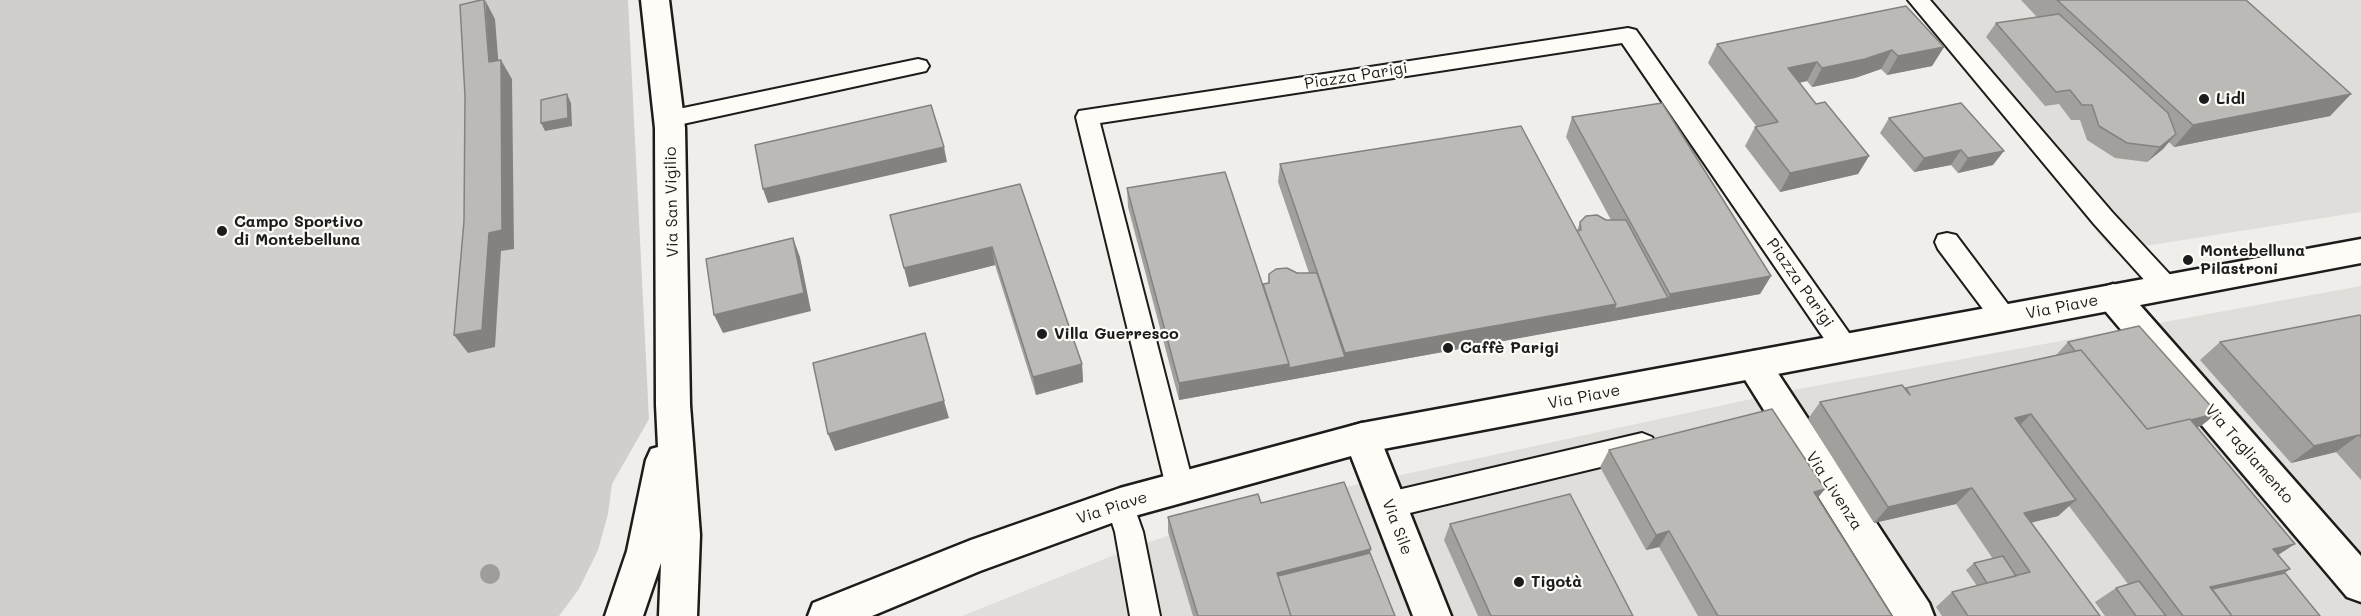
<!DOCTYPE html>
<meta charset="utf-8">
<style>
body{margin:0}
canvas{display:block;background:#f0eeea}
</style>
<canvas width="2361" height="616"></canvas>
<script>
const g = document.querySelector('canvas').getContext('2d');
g.lineJoin = 'round';
function paint(path, color) { g.fillStyle = color; g.fill(path, 'evenodd'); }
const toPath = rows => new Path2D(rows.map(r => 'M' + r).join(''));
function strokePath(path, color, width, dash) { g.strokeStyle = color; g.lineWidth = width; g.lineCap = dash ? 'butt' : 'round'; g.setLineDash(dash || []); g.stroke(path); }
function label(font, color, halo, rows, align = 'center') {
  g.font = font + ' Mali,sans-serif'; g.lineWidth = 4.5; g.setLineDash([]); g.textBaseline = 'middle'; g.strokeStyle = halo; g.fillStyle = color; for (const [text, x, y, turn = 0] of rows) {
    g.save(); g.translate(x, y); g.rotate((+turn || 0) * Math.PI / 180); g.textAlign = isNaN(turn) ? turn : align; if (halo) g.strokeText(text, 0, 0); g.fillText(text, 0, 0); g.restore();
  }
}
const built = toPath([
 [1908,0,2361,0,2361,212,2113,251],
 [2361,286,2361,616,962,616,1142,544,1290,499,1793,390]
]);
const green = toPath([
 [0,0,628,0,649,419,612,484,608,514,598,550,579,589,559,616,0,616]
]);
const lane = toPath([
 [1908,0,1930,0,2112,212,2175,280,2179,287,2175,294,2166,297,2157,294,2094,224,1908,0],
 [1628,28,1636,30,1854,340,1858,348,1854,356,1845,359,1836,356,1622,43,1100,123,1194,487,1190,496,1180,499,1170,496,1166,487,1076,117,1079,111,1628,28],
 [918,59,926,61,929,66,926,71,669,127,661,125,658,119,661,113,669,111,918,59],
 [1947,233,1956,235,2013,311,2017,318,2013,325,2004,328,1995,325,1938,249,1935,242,1938,235,1947,233],
 [1642,433,1652,437,1656,445,1652,453,1642,457,1389,518,1379,514,1375,505,1379,496,1389,492,1642,433],
 [1120,491,1130,495,1143,532,1160,616,1130,616,1115,532,1106,504,1110,495,1120,491]
]);
const street = toPath([
 [641,0,669,0,685,128,690,405,700,535,697,616,659,616,661,563,643,616,605,616,627,551,646,460,651,449,658,447,656,405,655,128,641,0],
 [2113,284,2125,288,2361,556,2361,602,2347,597,2101,306,2097,297,2101,288,2113,284],
 [1754,351,1766,355,1929,603,1934,616,1893,616,1742,375,1737,365,1742,355,1754,351],
 [1362,423,1375,427,1380,438,1451,616,1413,616,1344,438,1349,427,1362,423]
]);
const secondary = toPath([
 [2361,239,2361,263,1362,453,1120,520,980,571,872,616,808,616,813,603,971,540,1120,488,1362,423,2361,239]
]);
const trees = [
 [490,574]
];
const wall = toPath([
 [2021,0,2246,0,2351,94,2330,116,2174,147,2169,142,2163,149,2147,162,2115,158,2087,140,2080,120,2071,120,2059,104,2045,106,1986,37,1996,23,2037,17],
 [1717,44,1944,47,1932,66,1887,75,1881,69,1855,78,1812,87,1807,81,1799,83,1816,104,1869,156,1858,174,1780,192,1745,146,1755,127,1757,127,1708,63],
 [1572,117,1771,276,1760,294,1179,400,1128,207,1127,188,1263,284,1268,283,1269,274,1297,273,1309,273,1278,182,1280,164,1577,231,1580,222,1611,220,1566,137],
 [1889,118,1993,165,1958,173,1951,165,1914,172,1880,133],
 [1020,184,1082,364,1083,382,1036,395,995,265,909,287],
 [2361,316,2361,480,2336,452,2291,463,2200,360,2220,342],
 [2068,342,2217,413,2201,426,2197,427,2278,555,2290,569,2285,573,2320,616,2105,616,2095,602,2116,588,2128,584,2069,506,2058,516,2031,522,2100,616,1942,616,1936,607,1952,592,1977,586,1966,570,1974,563,1993,559,1956,504,1874,523,1808,419,1820,402,1905,389,1906,388,2056,355],
 [1609,450,1825,489,1817,498,1892,616,1698,616,1659,547,1646,550,1600,467],
 [1261,503,1370,553,1395,616,1193,616,1168,532,1168,517],
 [1450,524,1633,616,1478,616,1444,540]
]);
const shadedWall = toPath([
 [485,0,495,19,500,82,489,62],
 [1944,47,1932,66,1887,75,1898,56],
 [1892,50,1881,69,1855,78,1812,87,1822,68],
 [501,60,512,79,514,249,501,251,495,347,468,353,454,335],
 [1817,62,1807,81,1778,87,1788,68],
 [567,94,571,103,572,126,545,131,541,123],
 [2351,94,2330,116,2174,147,2193,125],
 [2176,134,2163,149,2147,162,2160,147],
 [944,147,947,162,768,203,763,189],
 [1961,150,1951,165,1914,172,1924,158],
 [2004,151,1993,165,1958,173,1968,158],
 [1869,156,1858,174,1780,192,1790,173],
 [793,238,800,257,811,311,723,333,714,315],
 [992,247,995,265,909,287,904,268],
 [1771,276,1760,294,1608,322,1614,309,1668,298,1670,294],
 [1616,304,1608,322,1179,400,1179,383,1289,364,1345,357,1345,353],
 [1082,364,1083,382,1036,395,1033,377],
 [944,401,949,418,835,451,828,434],
 [2217,413,2201,426,2128,446,2142,433],
 [2031,414,2014,431,2015,418],
 [2359,435,2336,452,2291,463,2314,446],
 [1972,488,1956,504,1874,523,1888,507],
 [1825,489,1811,506,1814,492],
 [2076,500,2058,516,2006,529,2024,513],
 [1669,531,1659,547,1646,550,1656,535],
 [2295,544,2272,559,2273,549],
 [1371,549,1367,564,1280,587,1277,573],
 [2290,569,2266,584,2210,597,2210,587]
]);
const building = toPath([
 [481,0,484,0,489,62,501,60,502,230,489,233,482,330,454,335,464,221,465,96,460,5,481,0],
 [2057,0,2246,0,2351,94,2193,125,2057,0],
 [1906,6,1944,47,1898,56,1892,50,1865,59,1822,68,1817,62,1788,68,1816,104,1825,102,1869,156,1790,173,1755,127,1778,122,1717,44,1906,6],
 [2059,14,2168,113,2176,134,2160,147,2127,143,2099,126,2092,105,2082,105,2070,90,2056,92,1996,23,2059,14],
 [567,94,568,118,541,123,541,100,567,94],
 [1662,103,1771,276,1670,294,1572,117,1662,103],
 [1961,103,2004,151,1968,158,1961,150,1924,158,1889,118,1961,103],
 [931,105,944,147,763,189,755,145,931,105],
 [1521,126,1616,304,1345,353,1280,164,1521,126],
 [1225,172,1289,364,1179,383,1127,188,1225,172],
 [1020,184,1082,364,1033,377,992,247,904,268,890,215,1020,184],
 [1597,215,1606,220,1626,220,1668,298,1614,309,1616,304,1577,231,1581,230,1580,222,1586,216,1597,215],
 [793,238,804,293,714,315,706,259,793,238],
 [1287,268,1297,273,1317,273,1345,357,1289,368,1289,364,1263,284,1269,283,1269,274,1276,269,1287,268],
 [2360,315,2361,316,2361,437,2359,435,2314,446,2220,342,2360,315],
 [2139,326,2217,413,2191,420,2190,419,2147,429,2081,350,2075,351,2068,342,2139,326],
 [925,333,944,401,828,434,813,363,925,333],
 [2081,350,2147,429,2190,419,2295,544,2273,549,2290,569,2210,587,2232,616,2183,616,2031,414,2015,418,2076,500,2024,513,2100,616,1968,616,1952,592,2030,572,1972,488,1888,507,1820,402,1902,385,1910,395,1906,388,2081,350],
 [1772,409,1825,489,1814,492,1892,616,1718,616,1669,531,1656,535,1609,450,1772,409],
 [1344,482,1371,549,1277,573,1291,616,1198,616,1168,517,1258,494,1261,503,1344,482],
 [1570,494,1633,616,1491,616,1450,524,1570,494],
 [1370,553,1395,616,1291,616,1278,576,1370,553],
 [2003,556,2016,576,1987,583,1974,563,2003,556],
 [2285,573,2320,616,2232,616,2212,589,2285,573],
 [2139,581,2166,616,2136,616,2116,588,2139,581]
]);
const markers = [
 [2204,99,6,"#1c1c1c"],
 [222,231,6,"#1c1c1c"],
 [2188,260,6,"#1c1c1c"],
 [1042,334,6,"#1c1c1c"],
 [1448,348,6,"#1c1c1c"],
 [1519,582,6,"#1c1c1c"]
];
const streetNames = [
 ["Piazza Parigi",1356,76,-9],
 ["Via San Vigilio",672,202,-91],
 ["Piazza Parigi",1800,283,55],
 ["Via Piave",2062,307,-11],
 ["Via Piave",1584,397,-11],
 ["Via Tagliamento",2249,454,49],
 ["Via Livenza",1834,491,57],
 ["Via Piave",1112,508,-18],
 ["Via Sile",1397,527,69]
];
const poiNames = [
 ["Lidl",2216,99],
 ["Campo Sportivo",234,222],
 ["di Montebelluna",234,240],
 ["Montebelluna",2200,251],
 ["Pilastroni",2200,269],
 ["Villa Guerresco",1054,334],
 ["Caffè Parigi",1460,348],
 ["Tigotà",1531,582]
];
paint(built, '#e0deda');
paint(green, '#d0cfcc');
strokePath(lane, '#1c1c1c', 4);
strokePath(street, '#1c1c1c', 5);
strokePath(secondary, '#1c1c1c', 5);
paint(lane, '#fdfcf7');
paint(street, '#fdfcf7');
paint(secondary, '#fdfcf7');
g.fillStyle = '#9e9d9b';
for (const [x, y] of trees) { g.beginPath(); g.arc(x, y, 10, 0, 2 * Math.PI); g.fill(); }
paint(wall, '#a1a09d');
paint(shadedWall, '#83827f');
paint(building, '#bbbab6');
strokePath(building, '#83827f', 1.5);
for (const [x, y, r, color] of markers) { const dot = new Path2D(); dot.arc(x, y, r, 0, 2 * Math.PI); g.fillStyle = color; g.fill(dot); strokePath(dot, '#fdfcf7', 2); }
label('16px', '#1c1c1c', '#fdfcf7', streetNames);
label('bold 16px', '#1c1c1c', '#fdfcf7', poiNames, 'left');
</script>
